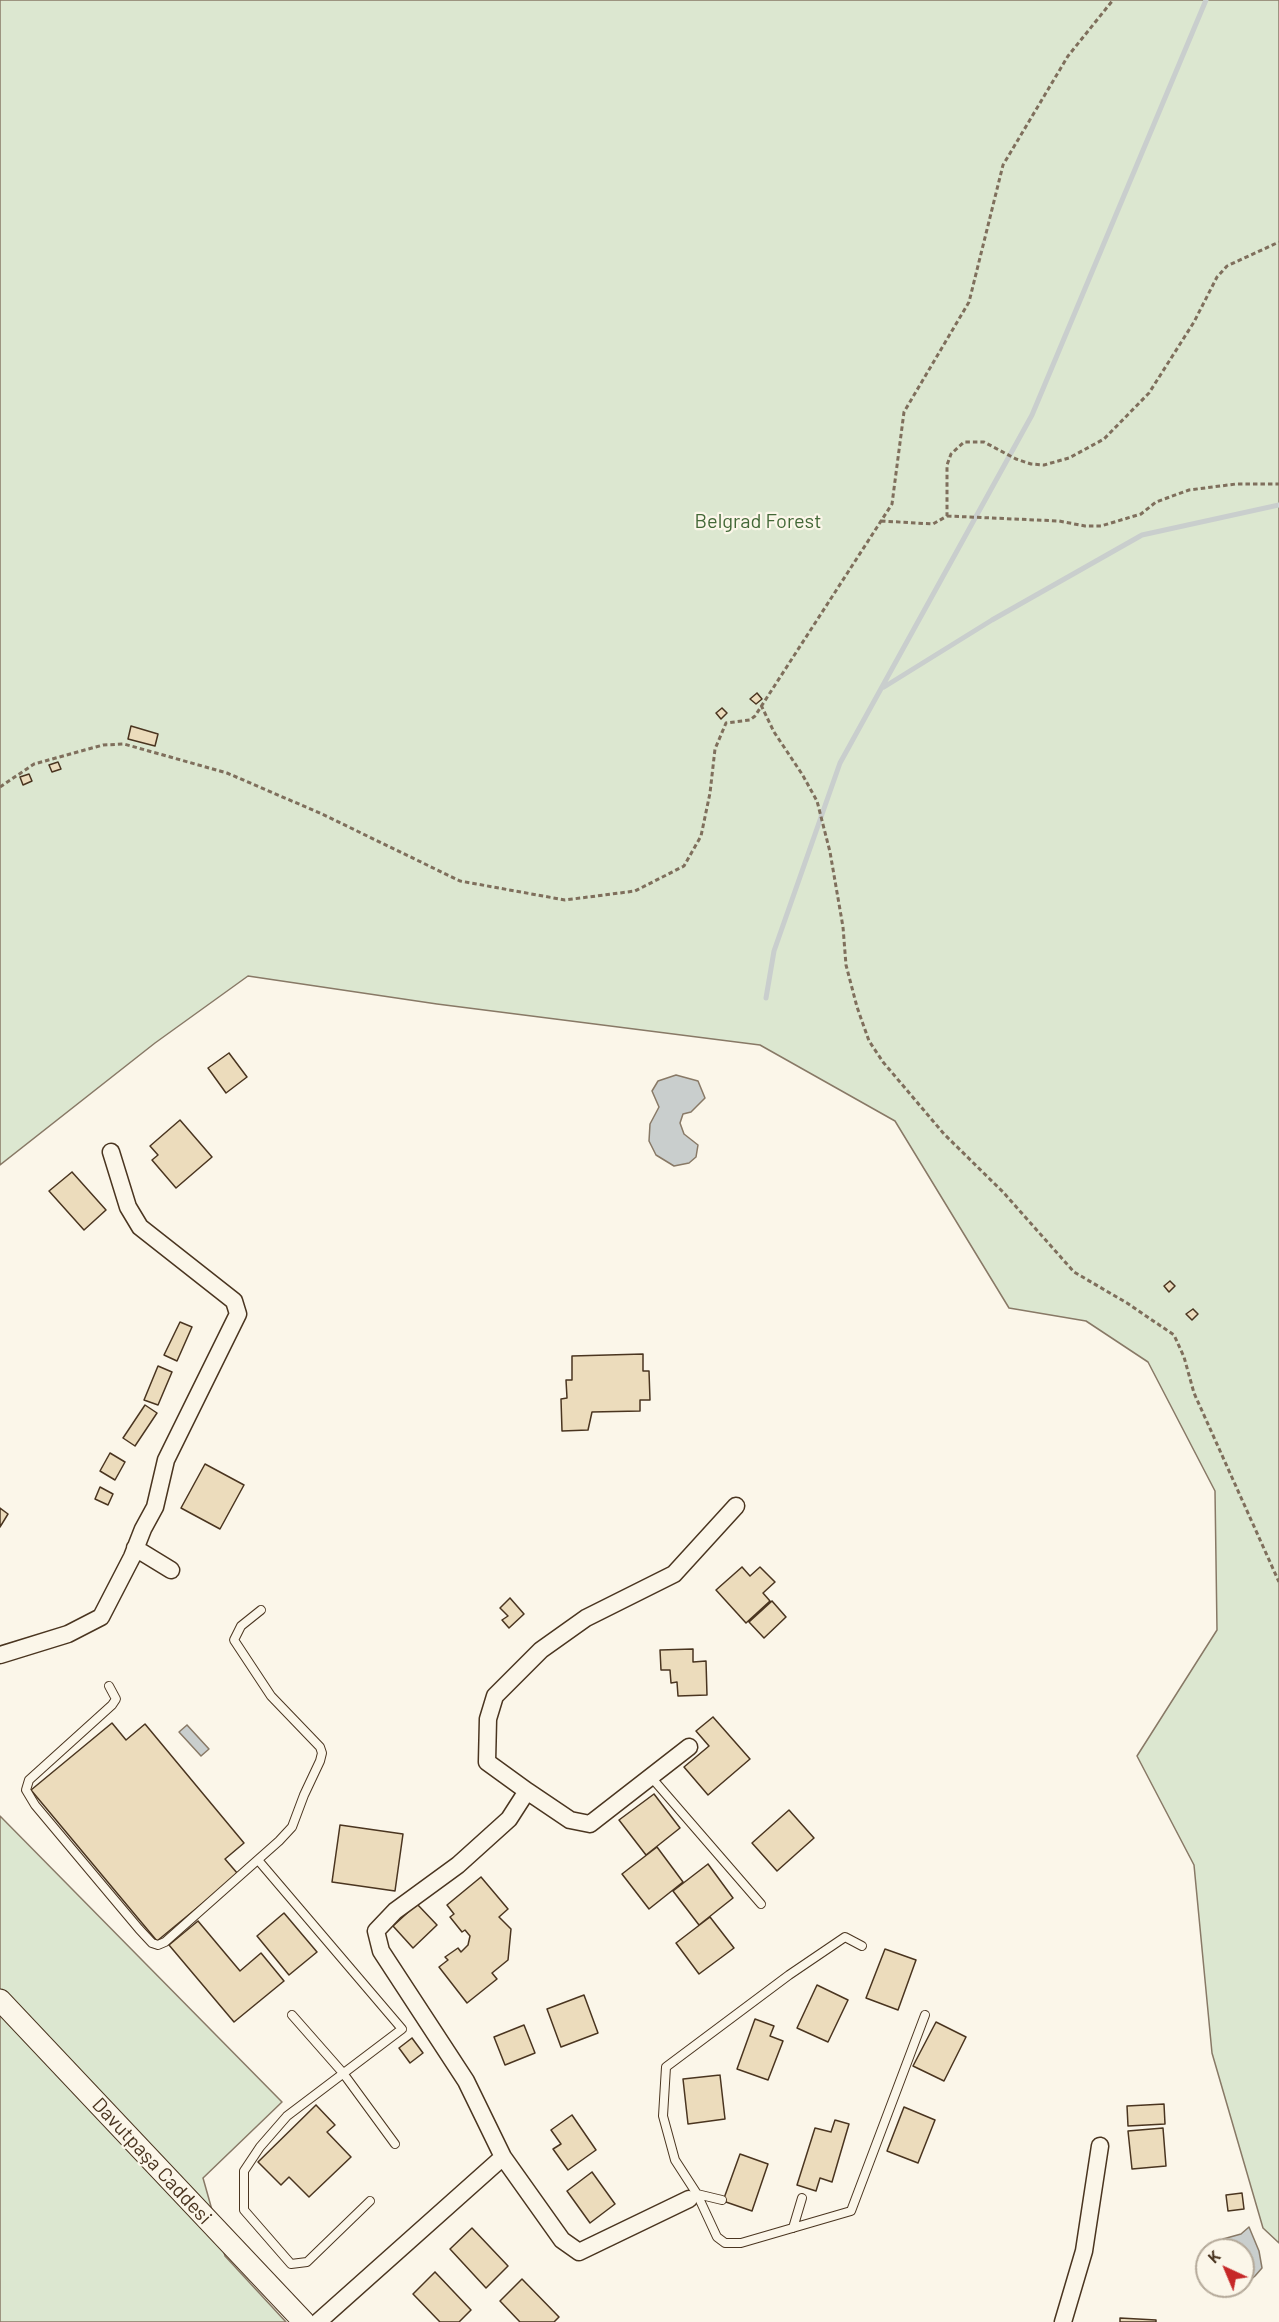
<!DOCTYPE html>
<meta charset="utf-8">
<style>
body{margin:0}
#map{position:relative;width:1279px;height:2322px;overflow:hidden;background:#fbf6e9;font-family:Barlow,sans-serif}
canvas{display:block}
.north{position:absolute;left:1195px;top:2238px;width:60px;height:60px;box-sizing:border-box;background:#fbf6e9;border:2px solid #b4a999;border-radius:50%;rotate:316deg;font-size:16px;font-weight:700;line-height:24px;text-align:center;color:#4a3520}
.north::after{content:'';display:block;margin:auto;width:21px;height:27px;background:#c62828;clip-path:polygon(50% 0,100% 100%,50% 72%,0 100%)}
</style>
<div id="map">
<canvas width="1279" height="2322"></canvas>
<div class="north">K</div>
</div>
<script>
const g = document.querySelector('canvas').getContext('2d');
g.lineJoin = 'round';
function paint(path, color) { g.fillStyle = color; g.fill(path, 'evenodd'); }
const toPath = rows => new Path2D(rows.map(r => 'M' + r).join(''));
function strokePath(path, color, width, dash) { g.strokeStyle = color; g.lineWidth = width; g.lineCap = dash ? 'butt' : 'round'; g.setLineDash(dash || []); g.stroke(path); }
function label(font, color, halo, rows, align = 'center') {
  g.font = font + ' Barlow,sans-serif'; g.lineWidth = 4.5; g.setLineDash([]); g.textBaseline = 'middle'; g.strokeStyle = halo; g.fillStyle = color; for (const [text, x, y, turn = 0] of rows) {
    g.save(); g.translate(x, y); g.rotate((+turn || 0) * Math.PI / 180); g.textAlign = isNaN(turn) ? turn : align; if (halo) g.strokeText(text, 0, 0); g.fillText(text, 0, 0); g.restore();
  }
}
const green = toPath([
 [0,0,1279,0,1279,2243,1263,2228,1212,2053,1194,1865,1137,1756,1217,1630,1215,1491,1148,1362,1086,1321,1009,1308,895,1121,760,1045,437,1004,248,976,155,1043,0,1165,0,0],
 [0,1816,282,2102,203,2178,225,2256,286,2322,0,2322,0,1816]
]);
const water = toPath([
 [676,1075,698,1081,705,1098,691,1112,683,1114,680,1123,684,1134,698,1145,696,1157,689,1163,674,1166,656,1155,649,1141,650,1124,659,1107,652,1091,658,1081,676,1075],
 [187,1725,209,1749,201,1756,179,1732,187,1725],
 [1249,2227,1259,2251,1262,2268,1255,2276,1240,2289,1227,2293,1216,2293,1209,2289,1207,2286,1243,2286,1243,2250,1216,2250,1223,2239,1241,2234,1249,2227]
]);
const stream = toPath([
 [884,687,992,620,1142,535,1279,505],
 [766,998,774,951,840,763,1032,415,1206,0]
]);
const building = toPath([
 [757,693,762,699,756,704,750,699,757,693],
 [722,708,727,713,721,719,716,713,722,708],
 [131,726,158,734,155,746,128,739,131,726],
 [58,762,61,769,52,772,49,765,58,762],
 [29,774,32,781,23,785,20,777,29,774],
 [229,1053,247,1077,226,1093,208,1068,229,1053],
 [180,1120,212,1157,176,1188,152,1160,158,1155,150,1146,180,1120],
 [72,1172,106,1210,84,1230,49,1191,72,1172],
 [1170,1281,1175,1286,1169,1292,1164,1286,1170,1281],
 [1193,1309,1198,1314,1192,1320,1186,1314,1193,1309],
 [180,1322,192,1327,177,1361,164,1355,180,1322],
 [643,1354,643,1371,649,1371,650,1400,640,1400,640,1411,592,1412,588,1430,562,1431,561,1399,567,1398,566,1380,572,1380,572,1356,643,1354],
 [158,1366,172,1372,158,1405,144,1400,158,1366],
 [145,1405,157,1413,135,1446,123,1438,145,1405],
 [110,1453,125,1462,115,1480,100,1471,110,1453],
 [205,1464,244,1485,220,1529,181,1508,205,1464],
 [100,1487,113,1494,108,1505,95,1499,100,1487],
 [0,1508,8,1514,0,1527,0,1508],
 [742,1567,750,1576,760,1567,775,1582,763,1593,770,1601,746,1623,716,1590,742,1567],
 [510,1598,524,1614,509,1628,502,1620,508,1616,500,1608,510,1598],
 [772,1601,786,1617,764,1638,749,1622,772,1601],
 [693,1649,693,1662,706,1661,707,1695,678,1696,677,1682,671,1683,670,1670,661,1670,660,1650,693,1649],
 [713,1717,750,1759,708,1795,684,1767,709,1746,696,1731,713,1717],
 [112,1723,126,1740,145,1724,244,1843,225,1859,238,1874,157,1941,31,1790,112,1723],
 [654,1794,680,1828,646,1855,619,1820,654,1794],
 [789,1810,814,1838,777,1871,752,1843,789,1810],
 [340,1825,403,1834,395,1891,332,1882,340,1825],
 [657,1847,683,1882,649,1909,622,1874,657,1847],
 [708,1864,733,1898,699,1925,673,1891,708,1864],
 [481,1877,508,1909,499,1917,511,1929,508,1960,492,1973,497,1979,467,2003,439,1967,448,1960,445,1957,458,1948,461,1952,468,1945,470,1936,465,1930,462,1932,450,1917,454,1914,447,1905,481,1877],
 [417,1904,437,1925,413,1948,393,1926,417,1904],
 [284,1913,317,1952,289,1975,257,1936,284,1913],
 [710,1917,734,1948,699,1974,676,1943,710,1917],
 [198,1921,240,1971,261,1953,284,1981,234,2022,169,1945,198,1921],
 [885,1949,916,1960,898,2010,866,1998,885,1949],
 [817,1985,848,2000,828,2042,797,2028,817,1985],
 [584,1995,598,2033,561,2047,547,2009,584,1995],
 [755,2019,774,2026,770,2036,783,2041,768,2080,737,2069,755,2019],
 [936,2022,966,2037,944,2081,913,2066,936,2022],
 [524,2025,535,2053,505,2065,494,2037,524,2025],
 [412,2038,423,2053,410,2063,399,2048,412,2038],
 [720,2075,725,2119,688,2124,683,2079,720,2075],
 [1164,2104,1165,2124,1128,2126,1127,2106,1164,2104],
 [316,2105,335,2125,327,2132,351,2157,309,2197,289,2177,281,2185,258,2162,316,2105],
 [904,2107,935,2120,918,2163,887,2151,904,2107],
 [572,2115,596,2150,568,2170,553,2149,561,2144,551,2130,572,2115],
 [835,2120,849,2124,832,2182,820,2178,816,2191,797,2185,815,2128,831,2132,835,2120],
 [1163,2128,1166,2166,1132,2169,1128,2131,1163,2128],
 [740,2154,768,2164,752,2211,723,2201,740,2154],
 [592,2172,615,2204,590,2223,567,2191,592,2172],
 [1242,2193,1244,2209,1228,2211,1226,2195,1242,2193],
 [472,2228,508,2266,486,2288,450,2249,472,2228],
 [435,2272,471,2310,459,2322,440,2322,413,2294,435,2272],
 [522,2279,559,2317,554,2322,520,2322,500,2301,522,2279],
 [1120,2318,1156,2320,1156,2322,1120,2322,1120,2318]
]);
const path = toPath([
 [947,516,1059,521,1085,526,1101,526,1141,514,1156,502,1189,490,1236,484,1279,484],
 [881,521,933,524,947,516,947,465,951,454,964,442,984,442,1016,459,1031,464,1044,465,1069,458,1104,439,1149,393,1194,322,1217,277,1227,266,1279,242],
 [761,705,774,732,802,774,817,801,830,852,843,927,846,965,857,1007,869,1041,883,1062,944,1134,1003,1192,1074,1272,1127,1303,1174,1335,1184,1357,1194,1393,1279,1582],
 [0,787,34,764,103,745,124,744,227,773,322,814,460,881,565,900,635,891,684,866,701,836,710,793,715,749,726,723,750,720,755,716,892,504,904,412,969,302,1003,165,1068,56,1113,0]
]);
const service = toPath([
 [109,1686,116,1699,112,1705,29,1780,26,1790,35,1805,92,1873,139,1929,152,1943,158,1945,165,1942,279,1841,292,1827,304,1795,320,1761,322,1753,320,1747,271,1696,234,1640,241,1626,261,1610],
 [651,1777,761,1904],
 [258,1860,402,2029,287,2116,260,2147,244,2171,244,2210,291,2264,307,2262,370,2201],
 [292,2015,343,2073,395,2144],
 [697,2194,717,2237,725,2243,741,2243,851,2211,925,2015],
 [697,2194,722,2200],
 [694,2196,697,2194,675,2160,663,2116,666,2067,789,1975,845,1937,862,1946],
 [793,2228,802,2198]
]);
const minor = toPath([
 [135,1548,171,1570],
 [0,1655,68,1634,101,1617,132,1557,143,1529,155,1507,166,1460,238,1314,234,1301,140,1227,128,1207,111,1152],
 [527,1791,570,1820,590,1824,689,1747],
 [689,2199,579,2252,562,2240,503,2157,466,2081,381,1951,376,1931,395,1911,458,1865,509,1819,527,1791,487,1762,488,1719,495,1696,541,1650,586,1618,674,1574,736,1506],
 [318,2322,503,2157],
 [1063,2322,1084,2251,1100,2146]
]);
const tertiary = toPath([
 [0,2000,304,2322]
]);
const parkNames = [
 ["Belgrad Forest",758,521]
];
const streetNames = [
 ["Davutpaşa Caddesi",152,2161,47]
];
paint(green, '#dce7d0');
strokePath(green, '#887966', 1.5);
paint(water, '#c9cecd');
strokePath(water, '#887966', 1.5);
strokePath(stream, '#c9cecd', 5);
paint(building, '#ecdcbc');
strokePath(building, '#4a3520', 1.5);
strokePath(service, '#4a3520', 10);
strokePath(minor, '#4a3520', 19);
strokePath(tertiary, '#4a3520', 23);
strokePath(path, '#7f6f5c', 3, [4.5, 3]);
strokePath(service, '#fbf6e9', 8);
strokePath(minor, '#fbf6e9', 16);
strokePath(tertiary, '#fbf6e9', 21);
label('20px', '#436837', '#fbf6e9', parkNames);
label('20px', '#4a3520', '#fbf6e9', streetNames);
</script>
